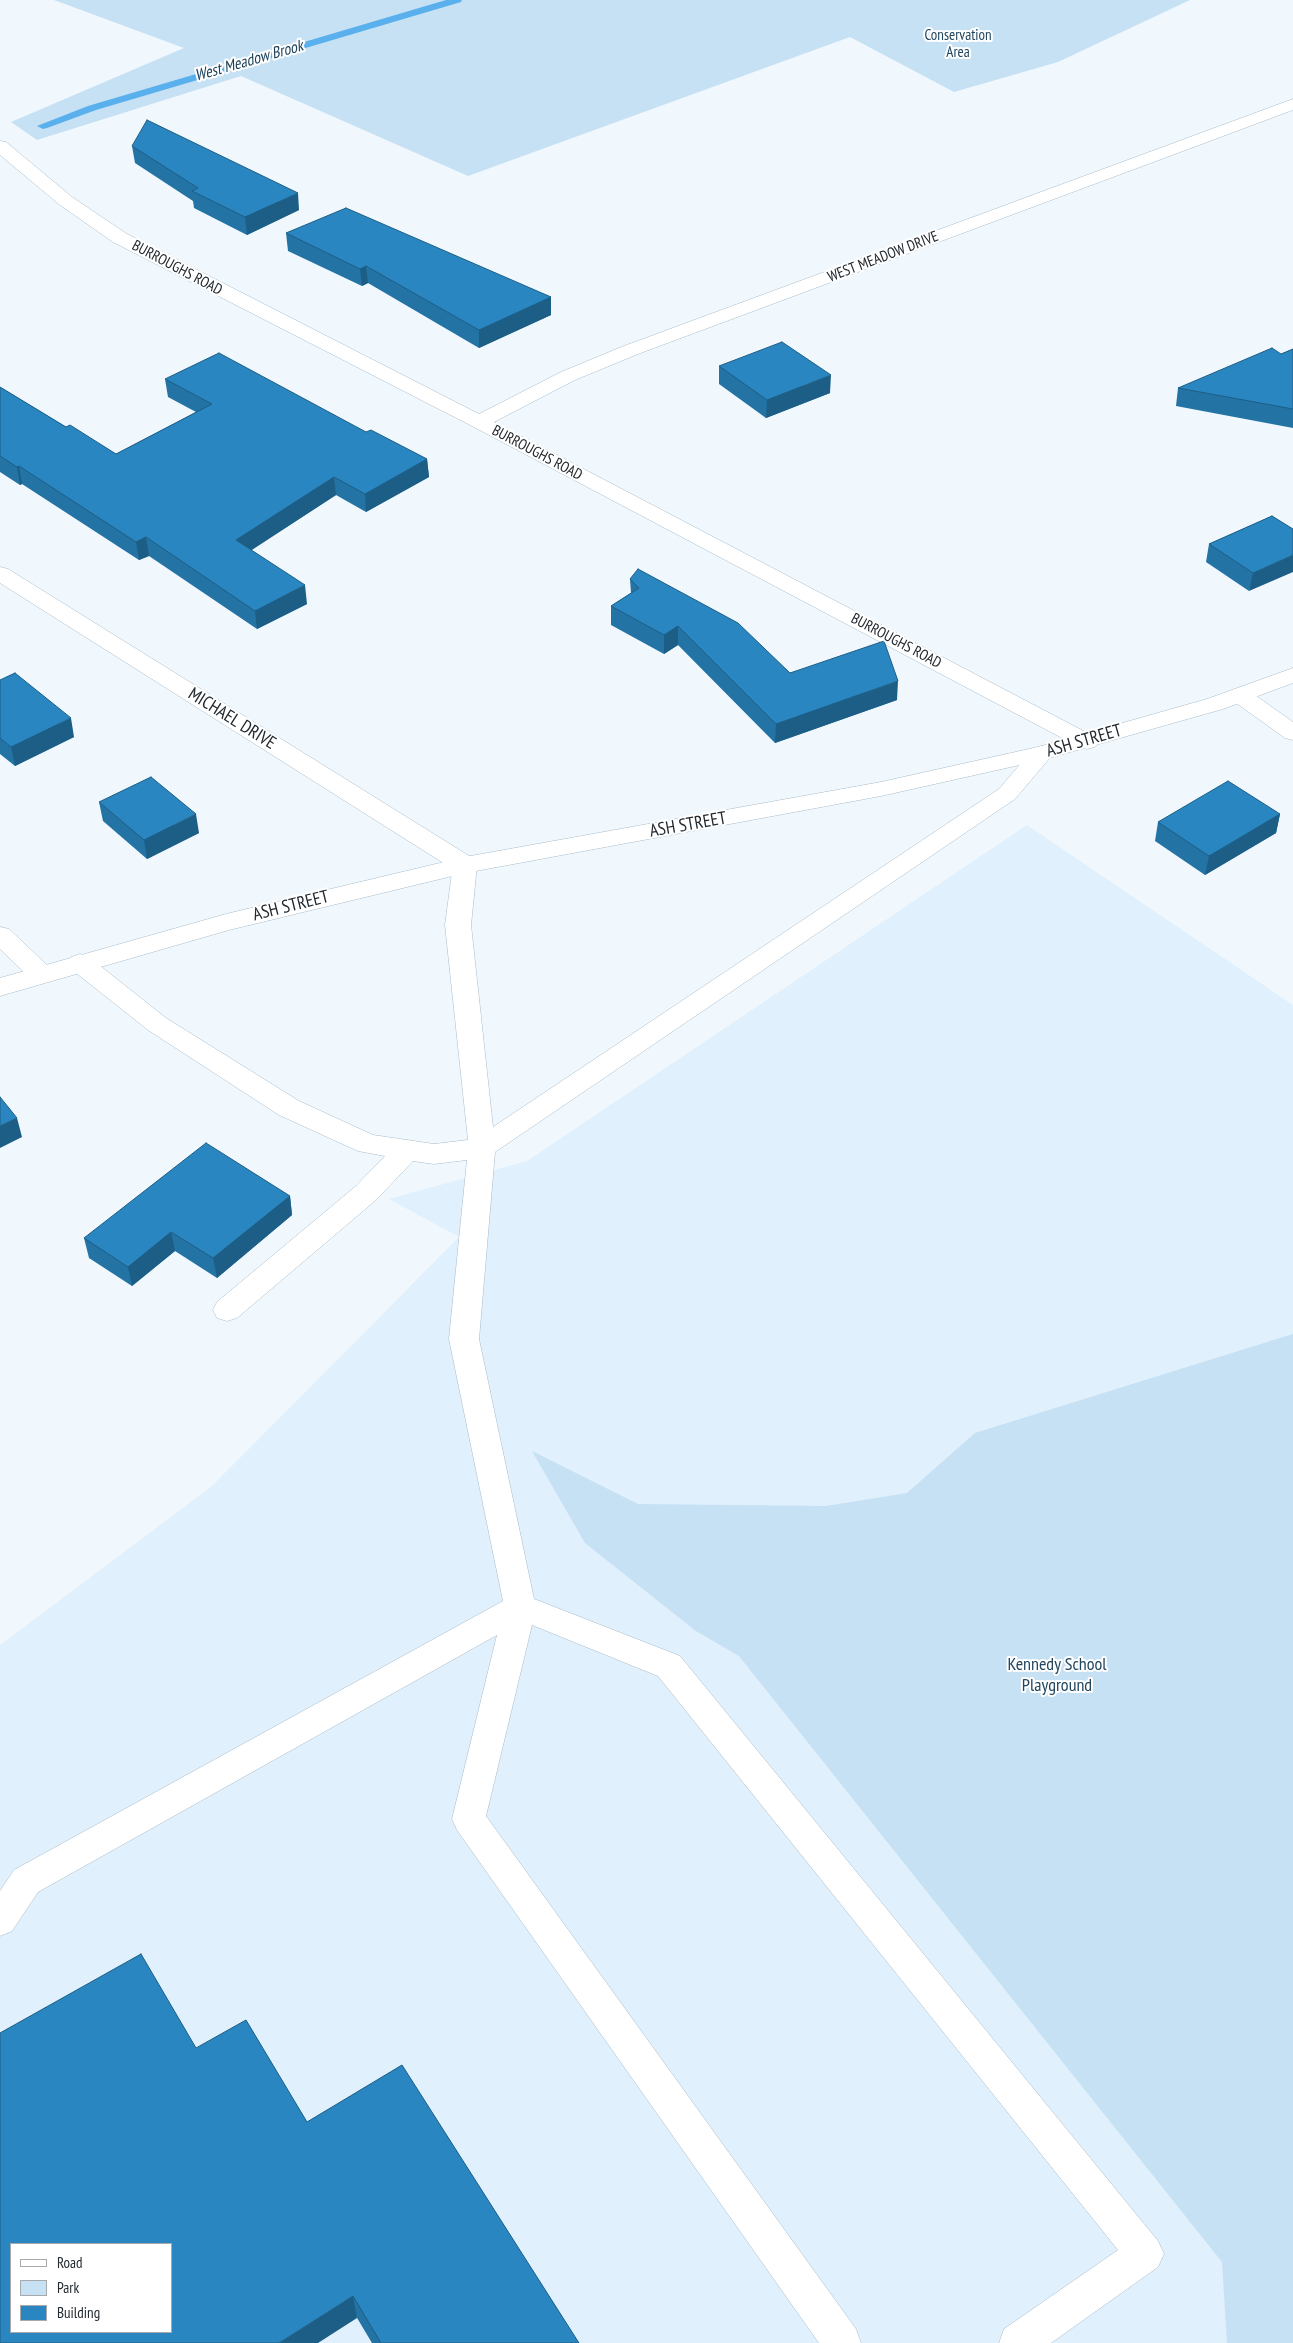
<!DOCTYPE html>
<style>
body{margin:0}
#map{position:relative;width:1293px;height:2343px;overflow:hidden;background:#f0f8fe;font-family:"PT Sans Narrow",sans-serif}
canvas{display:block}
.legend{position:absolute;left:10px;top:2243px;width:162px;height:90px;box-sizing:border-box;background:#fff;border:1px solid #a7a9ac;margin:0;padding:6px 9px;list-style:none;font-size:15px;color:#22292f}
.legend li{display:flex;align-items:center;gap:10px;height:25px}
.legend b{width:25px;border:1px solid #a7a9ac}
</style>
<div id="map">
<canvas width="1293" height="2343"></canvas>
<ul class="legend">
<li><b style="height:6px;background:#fff"></b>Road</li>
<li><b style="height:14px;background:#c6e0f4"></b>Park</li>
<li><b style="height:14px;background:#2a86c0"></b>Building</li>
</ul>
</div>
<script>
const g = document.querySelector('canvas').getContext('2d');
g.lineJoin = 'round';
function paint(path, color) { g.fillStyle = color; g.fill(path, 'evenodd'); }
const toPath = rows => new Path2D(rows.map(r => 'M' + r).join(''));
function strokePath(path, color, width, dash) { g.strokeStyle = color; g.lineWidth = width; g.lineCap = dash ? 'butt' : 'round'; g.setLineDash(dash || []); g.stroke(path); }
function label(font, color, halo, rows, align = 'center') {
  g.font = font + ' "PT Sans Narrow",sans-serif'; g.lineWidth = 4; g.setLineDash([]); g.textBaseline = 'middle'; g.strokeStyle = halo; g.fillStyle = color; for (const [text, x, y, turn = 0] of rows) {
    g.save(); g.translate(x, y); g.rotate((+turn || 0) * Math.PI / 180); g.textAlign = isNaN(turn) ? turn : align; if (halo) g.strokeText(text, 0, 0); g.fillText(text, 0, 0); g.restore();
  }
}
const built = toPath([
 [1027,825,1293,1005,1293,2343,0,2343,0,1645,212,1486,459,1237,389,1199,527,1161],
 [11,2244,171,2244,171,2332,11,2332]
]);
const green = toPath([
 [54,0,1190,0,1058,62,954,92,850,37,468,176,241,76,37,140,11,122,184,48],
 [1293,1334,1293,2343,1227,2343,1222,2262,739,1656,696,1631,585,1543,532,1451,638,1504,826,1506,907,1493,975,1433]
]);
const stream = toPath([
 [446,0,462,0,461,2,96,110,47,128,43,129,37,126,88,106,446,0]
]);
const service = toPath([
 [1042,746,1050,748,1054,753,1015,799,495,1152,479,1339,534,1599,680,1656,1158,2241,1164,2254,1158,2267,1051,2343,999,2343,1004,2329,1118,2250,658,1676,532,1625,486,1816,856,2329,861,2343,819,2343,457,1830,452,1819,497,1635,38,1892,12,1931,0,1936,0,1891,14,1870,503,1601,449,1339,467,1160,434,1164,413,1161,376,1200,237,1318,227,1321,217,1318,213,1310,217,1302,356,1186,385,1156,358,1151,279,1115,148,1030,71,969,67,963,71,957,80,954,89,957,166,1018,299,1101,373,1135,434,1144,468,1140,445,925,453,865,456,859,465,857,474,859,477,865,471,925,493,1127,999,789,1034,748,1042,746]
]);
const minor = toPath([
 [1293,99,1293,110,638,354,575,380,494,422,1095,737,1099,742,1095,747,1087,749,1079,747,472,426,113,242,60,205,0,155,0,141,6,142,72,197,127,234,479,414,561,372,624,346,1293,99],
 [0,567,8,569,474,859,477,865,474,871,465,873,456,871,0,583,0,567],
 [1240,688,1248,690,1293,722,1293,740,1285,738,1232,700,1229,695,1232,690,1240,688],
 [0,927,9,929,50,968,54,974,50,980,41,983,32,980,0,949,0,927]
]);
const tertiary = toPath([
 [1293,668,1293,683,1223,709,1042,760,881,796,465,873,229,930,0,996,0,978,226,914,465,857,881,782,1038,747,1207,699,1293,668]
]);
const wall = toPath([
 [132,146,299,210,247,235,194,208,193,201,135,163],
 [286,233,551,297,551,315,479,348,368,283,362,286,288,251],
 [1293,349,1293,428,1176,406,1178,388,1281,354],
 [719,366,830,393,766,418,719,384],
 [165,379,366,432,427,459,429,477,366,512,336,495,251,550,307,604,257,629,149,556,139,560,22,484,20,485,0,472,0,387,66,427,116,454,196,412,168,397],
 [1272,516,1249,591,1206,562,1209,544],
 [630,579,790,673,897,700,775,743,678,645,664,654,611,625,611,606,631,593],
 [0,680,74,737,15,766,0,754],
 [99,802,199,833,147,859,103,821],
 [1280,814,1276,833,1205,875,1155,841,1158,822],
 [290,1196,292,1215,217,1278,175,1251,132,1286,89,1258,84,1238],
 [196,2048,307,2122,579,2343,372,2343]
]);
const shadedWall = toPath([
 [298,193,299,210,247,235,245,217],
 [366,266,368,283,362,286,360,269],
 [551,297,551,315,479,348,479,330],
 [831,375,830,393,766,418,767,400],
 [427,459,429,477,366,512,365,494],
 [19,466,22,484,20,485,17,467],
 [334,477,336,495,238,559,236,540],
 [146,537,149,556,139,560,136,542],
 [1293,555,1293,572,1249,591,1253,573],
 [305,585,307,604,257,629,255,611],
 [678,626,678,645,664,654,664,635],
 [898,681,897,700,775,743,776,724],
 [71,718,74,737,15,766,11,747],
 [196,814,199,833,147,859,144,840],
 [1280,814,1276,833,1205,875,1209,856],
 [17,1118,22,1137,0,1148,0,1126],
 [290,1196,292,1215,217,1278,213,1258],
 [171,1232,175,1251,132,1286,128,1267],
 [353,2296,357,2318,318,2343,279,2343]
]);
const building = toPath([
 [147,120,298,193,245,217,192,191,198,188,132,146,147,120],
 [346,208,551,297,479,330,366,266,360,269,286,233,346,208],
 [782,342,831,375,767,400,719,366,782,342],
 [1272,348,1281,354,1293,349,1293,409,1178,388,1272,348],
 [219,353,366,432,371,430,427,459,365,494,334,477,236,540,305,585,255,611,146,537,136,542,19,466,17,467,0,456,0,387,66,427,70,425,116,454,212,404,165,379,219,353],
 [1272,516,1293,529,1293,555,1253,573,1209,544,1272,516],
 [638,569,738,623,790,673,884,641,898,681,776,724,678,626,664,635,611,606,639,588,630,579,638,569],
 [15,673,71,718,11,747,0,738,0,680,15,673],
 [151,777,196,814,144,840,99,802,151,777],
 [1228,781,1280,814,1209,856,1158,822,1228,781],
 [0,1097,17,1118,0,1126,0,1097],
 [206,1143,290,1196,213,1258,171,1232,128,1267,84,1238,206,1143],
 [141,1954,196,2048,246,2020,307,2122,402,2065,579,2343,381,2343,353,2296,279,2343,0,2343,0,2033,141,1954],
 [11,2244,171,2244,171,2332,11,2332,11,2244]
]);
const farParknames = [
 ["Conservation",958,36],
 ["Area",958,53]
];
const farStreetnames = [
 ["WEST MEADOW DRIVE",883,257,-21],
 ["BURROUGHS ROAD",177,268,28],
 ["BURROUGHS ROAD",537,453,28],
 ["BURROUGHS ROAD",896,641,28]
];
const farWaternames = [
 ["West Meadow Brook",249,61,-16]
];
const streetNames = [
 ["MICHAEL DRIVE",232,719,32],
 ["ASH STREET",1084,741,-16],
 ["ASH STREET",688,825,-10],
 ["ASH STREET",291,906,-14]
];
const parkNames = [
 ["Kennedy School",1057,1665],
 ["Playground",1057,1686]
];
paint(built, '#e0f0fc');
paint(green, '#c6e0f4');
paint(stream, '#59b0ec');
strokePath(service, '#a9bcca', 1);
strokePath(minor, '#a9bcca', 1);
strokePath(tertiary, '#a9bcca', 1);
paint(service, '#fff');
paint(minor, '#fff');
paint(tertiary, '#fff');
paint(wall, '#2473a5');
paint(shadedWall, '#1d5e86');
paint(building, '#2a86c0');
strokePath(building, '#1d5e86', 1);
label('15px', '#21465f', '#fff', farParknames);
label('15px', '#22292f', '#fff', farStreetnames);
label('italic 16px', '#1d425b', '#fff', farWaternames);
label('18px', '#22292f', '#fff', streetNames);
label('18px', '#21465f', '#fff', parkNames);
</script>
